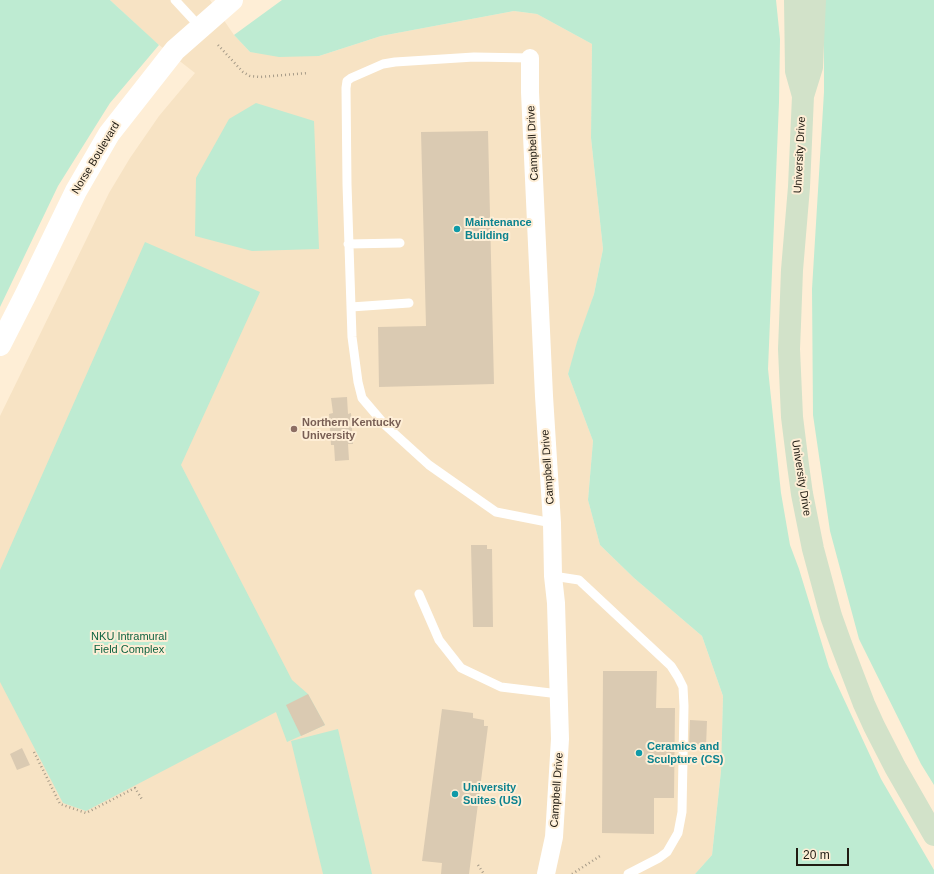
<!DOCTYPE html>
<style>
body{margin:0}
#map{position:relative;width:934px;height:874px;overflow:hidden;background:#feeed6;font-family:Helvetica,sans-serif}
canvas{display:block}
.scale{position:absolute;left:796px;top:848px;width:53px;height:18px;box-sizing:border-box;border:2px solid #201b12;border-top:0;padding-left:5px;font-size:12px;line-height:14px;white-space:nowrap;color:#201b12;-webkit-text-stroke:3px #feeed6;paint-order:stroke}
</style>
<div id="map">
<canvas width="934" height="874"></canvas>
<div class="scale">20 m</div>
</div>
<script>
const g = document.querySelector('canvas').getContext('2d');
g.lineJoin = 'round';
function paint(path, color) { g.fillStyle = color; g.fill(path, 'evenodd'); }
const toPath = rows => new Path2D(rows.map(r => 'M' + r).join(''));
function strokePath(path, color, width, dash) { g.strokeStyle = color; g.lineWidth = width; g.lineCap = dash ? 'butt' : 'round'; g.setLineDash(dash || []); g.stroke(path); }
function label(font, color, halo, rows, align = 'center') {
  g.font = font + ' Helvetica,sans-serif'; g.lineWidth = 4; g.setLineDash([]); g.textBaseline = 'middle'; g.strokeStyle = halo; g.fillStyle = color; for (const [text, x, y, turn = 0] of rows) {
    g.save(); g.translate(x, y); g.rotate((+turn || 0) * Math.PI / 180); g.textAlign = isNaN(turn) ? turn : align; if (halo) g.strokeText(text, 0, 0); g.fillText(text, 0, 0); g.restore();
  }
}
const built = toPath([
 [110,0,210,0,234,35,250,52,319,56,381,36,514,11,537,14,592,44,591,138,603,249,594,294,568,374,593,441,588,500,600,545,634,578,702,636,723,696,721,771,712,855,695,874,0,874,0,416,109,193,130,158,159,116,195,73,154,41]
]);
const green = toPath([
 [0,0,110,0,159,45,110,103,58,186,0,307],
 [282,0,776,0,780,39,779,102,768,369,781,493,790,545,799,569,829,667,881,779,934,870,934,874,695,874,712,855,721,771,723,696,702,636,634,578,600,545,588,500,593,441,568,374,577,342,594,294,603,249,591,138,592,44,537,14,514,11,381,36,319,56,279,57,250,52,234,35],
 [824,0,934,0,934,785,921,764,859,639,830,531,813,415,812,289,824,92],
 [256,103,314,121,319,249,252,251,195,236,196,178,229,119],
 [145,242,260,292,181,465,292,680,308,694,325,725,287,742,276,712,86,811,63,803,0,682,0,570],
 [338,729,372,874,323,874,291,741]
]);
const building = toPath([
 [488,131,494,384,379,387,378,327,426,326,421,132],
 [347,397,348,414,351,413,353,444,348,444,349,460,335,461,334,445,331,445,329,414,333,413,331,398],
 [471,545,487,545,487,549,492,549,493,627,473,627],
 [603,671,657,671,656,708,675,708,674,798,654,798,654,834,602,833],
 [308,694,325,725,301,736,286,705],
 [442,709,473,713,473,718,484,720,484,726,488,726,469,874,441,874,442,863,422,861],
 [690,720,707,721,706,747,689,746],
 [22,748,30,765,17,770,10,754]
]);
const path = toPath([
 [218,45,243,72,250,76,260,77,308,73],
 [34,752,60,804,86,813,135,788,143,801],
 [478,865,484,874],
 [572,874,600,856]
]);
const service = toPath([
 [175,0,200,27],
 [530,58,474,57,395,62,383,64,351,78,347,81,346,88,347,184,351,307,352,337,358,382,362,398,385,425,429,465,496,512,552,523],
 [348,244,400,243],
 [351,307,409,303],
 [553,576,579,580,671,666,678,677,683,687,684,706,682,812,678,833,667,852,659,858,628,874],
 [419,594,439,640,461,668,501,687,559,694]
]);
const minor = toPath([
 [530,58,530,92,544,396,552,523,553,576,556,603,560,739,554,837,546,874]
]);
const tertiary = toPath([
 [0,345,26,294,76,191,109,134,175,50,232,0]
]);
const secondary = toPath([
 [795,0,796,71,803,96],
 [815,0,812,67,803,96,799,187,792,270,790,324,789,349,792,417,798,465,802,494,813,549,831,616,841,644,864,704,874,726,895,767,934,835]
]);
const markers = [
 [457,229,4,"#0f9aa8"],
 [294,429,4,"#8d6e63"],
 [639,753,4,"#0f9aa8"],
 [455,794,4,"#0f9aa8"]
];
const streetNames = [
 ["Campbell Drive",533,143,-93],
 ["University Drive",800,155,-87],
 ["Norse Boulevard",96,158,-59],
 ["Campbell Drive",548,467,-94],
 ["University Drive",801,478,81],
 ["Campbell Drive",557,790,-86]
];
const cultureNames = [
 ["Maintenance",465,223],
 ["Building",465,236],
 ["Ceramics and",647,747],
 ["Sculpture (CS)",647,760],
 ["University",463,788],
 ["Suites (US)",463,801]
];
const educationNames = [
 ["Northern Kentucky",302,423],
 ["University",302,436]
];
const parkNames = [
 ["NKU Intramural",129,637],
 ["Field Complex",129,650]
];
paint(built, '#f7e3c4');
paint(green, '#beebd2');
paint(building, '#dacab2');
strokePath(path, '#a69b88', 2.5, [1, 3]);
strokePath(service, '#fff', 9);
strokePath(minor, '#fff', 18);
strokePath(tertiary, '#fff', 22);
strokePath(secondary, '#d2e2c9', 22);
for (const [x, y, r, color] of markers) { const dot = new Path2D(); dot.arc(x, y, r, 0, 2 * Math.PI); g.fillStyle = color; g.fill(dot); strokePath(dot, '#feeed6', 1.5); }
label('11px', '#201b12', '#feeed6', streetNames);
label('bold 11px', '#0d838f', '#feeed6', cultureNames, 'left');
label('bold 11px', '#785e54', '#feeed6', educationNames, 'left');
label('11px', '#0f6341', '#feeed6', parkNames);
</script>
